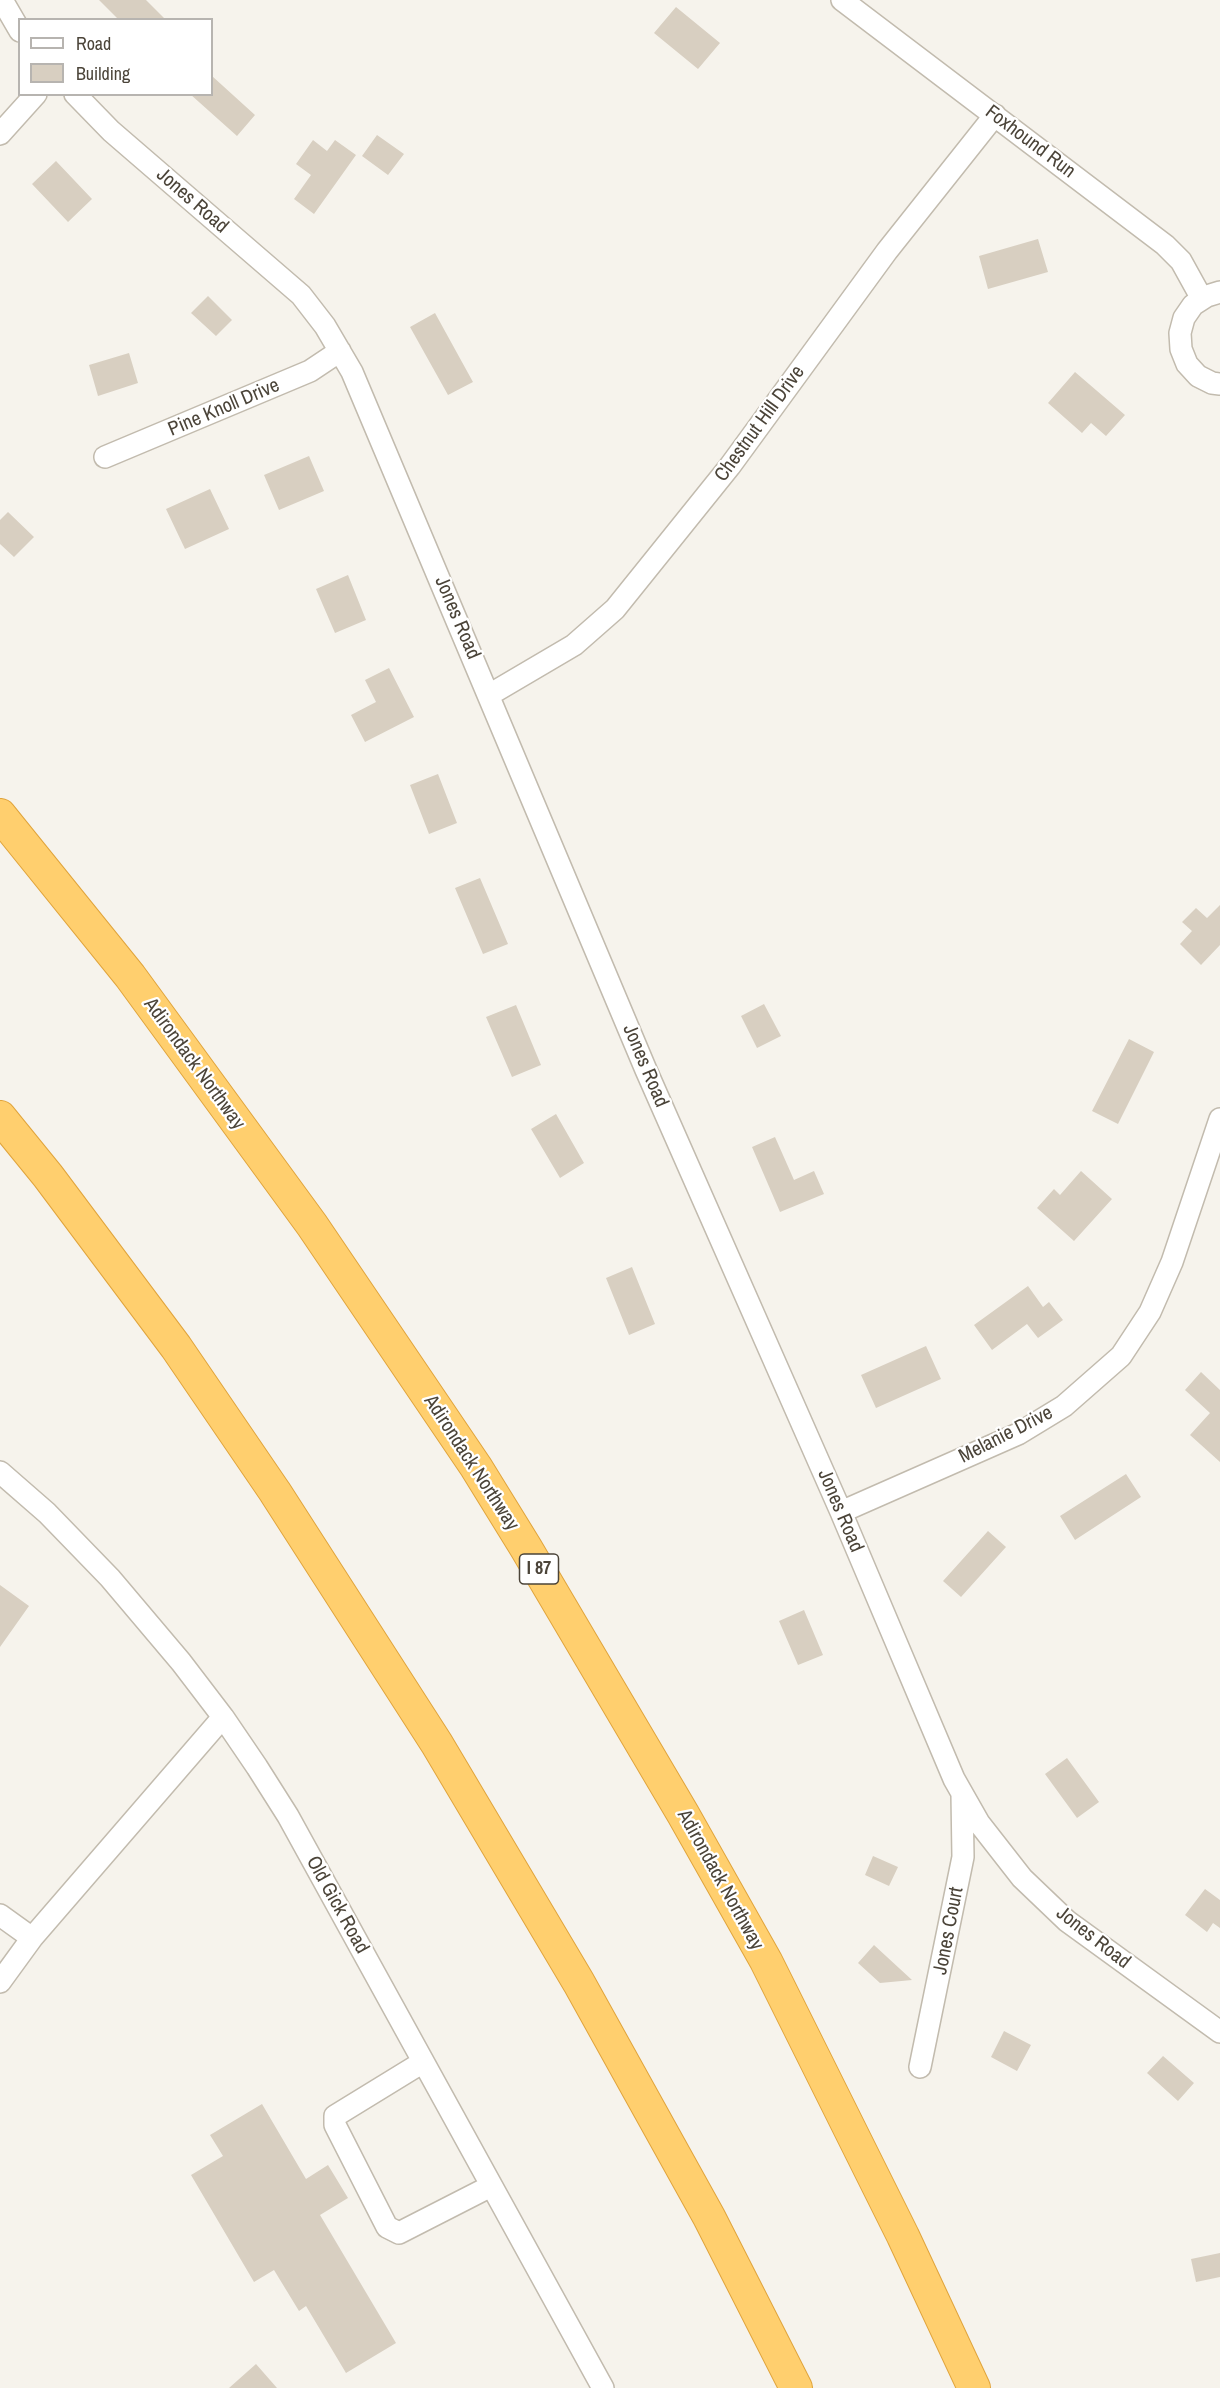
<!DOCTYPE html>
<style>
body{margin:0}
#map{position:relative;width:1220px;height:2388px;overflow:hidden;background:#f6f3ec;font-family:"Archivo Narrow",sans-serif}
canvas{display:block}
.legend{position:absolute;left:18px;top:18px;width:195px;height:78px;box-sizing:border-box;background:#fff;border:2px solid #b7b4b0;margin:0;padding:8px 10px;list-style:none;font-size:18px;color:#4b4439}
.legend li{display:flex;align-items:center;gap:12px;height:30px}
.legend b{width:30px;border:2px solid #b7b4b0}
</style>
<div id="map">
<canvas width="1220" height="2388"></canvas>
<ul class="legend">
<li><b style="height:8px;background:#fff"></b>Road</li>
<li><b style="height:16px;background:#d8cfc1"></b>Building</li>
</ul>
</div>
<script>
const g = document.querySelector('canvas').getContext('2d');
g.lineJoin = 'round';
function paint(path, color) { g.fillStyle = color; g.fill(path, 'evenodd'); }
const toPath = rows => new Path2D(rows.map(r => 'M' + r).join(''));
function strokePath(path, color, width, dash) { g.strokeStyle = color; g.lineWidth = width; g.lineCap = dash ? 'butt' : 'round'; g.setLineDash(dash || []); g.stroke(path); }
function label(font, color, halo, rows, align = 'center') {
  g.font = font + ' "Archivo Narrow",sans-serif'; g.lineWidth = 4.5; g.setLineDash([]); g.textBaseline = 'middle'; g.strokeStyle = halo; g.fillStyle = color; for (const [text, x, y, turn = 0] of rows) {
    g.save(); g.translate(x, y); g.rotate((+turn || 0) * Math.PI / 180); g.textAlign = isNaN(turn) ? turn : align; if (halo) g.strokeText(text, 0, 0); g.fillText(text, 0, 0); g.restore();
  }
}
const building = toPath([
 [99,0,146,0,166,20,119,20],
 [676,7,720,43,698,69,654,33],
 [212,76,255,115,237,136,190,94,212,94],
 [377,135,404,154,388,175,362,156],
 [313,140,327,151,335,140,356,155,314,214,294,199,311,175,296,164],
 [56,161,92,199,68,222,32,184],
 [1038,239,1048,272,988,289,979,256],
 [208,296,232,320,216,336,191,313],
 [435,313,473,382,448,395,410,327],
 [129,353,138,383,98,396,89,365],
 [1075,372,1125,415,1106,436,1091,423,1082,433,1048,403],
 [309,456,324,491,279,510,264,475],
 [210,489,229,529,185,549,166,509],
 [8,512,34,537,14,557,0,544,0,520],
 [348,575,366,620,335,633,316,589],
 [389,668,414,717,365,742,351,715,376,702,365,680],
 [438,774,457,823,429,834,410,785],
 [480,878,508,944,483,954,455,888],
 [1220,905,1220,945,1201,965,1180,944,1192,931,1182,922,1196,908,1207,918],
 [764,1004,781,1036,757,1048,741,1016],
 [516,1005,541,1065,512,1077,486,1017],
 [1129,1039,1154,1052,1118,1124,1092,1111],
 [556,1114,584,1163,560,1178,531,1129],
 [775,1137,794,1180,814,1171,824,1194,780,1212,752,1147],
 [1081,1171,1112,1199,1074,1241,1037,1208,1054,1189,1060,1195],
 [632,1267,655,1324,629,1335,606,1278],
 [1028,1286,1043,1307,1049,1302,1063,1320,1038,1338,1027,1324,992,1350,974,1325],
 [926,1346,941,1379,876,1408,861,1375],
 [1201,1372,1220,1390,1220,1462,1190,1435,1210,1413,1185,1390],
 [1126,1474,1141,1497,1075,1540,1060,1516],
 [988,1531,1006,1547,961,1597,943,1581],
 [0,1585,29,1606,0,1647],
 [804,1610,823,1655,798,1665,779,1621],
 [1067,1758,1099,1802,1077,1818,1045,1774],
 [873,1856,898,1867,889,1886,865,1875],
 [1205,1889,1220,1900,1220,1928,1213,1923,1207,1932,1185,1915],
 [874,1945,912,1980,880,1983,858,1963],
 [1004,2031,1031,2045,1017,2071,991,2057],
 [1163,2056,1194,2083,1178,2101,1147,2073],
 [262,2104,306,2179,328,2165,348,2198,320,2215,396,2343,346,2373,306,2306,299,2311,274,2270,254,2282,191,2175,223,2156,210,2135],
 [1220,2253,1220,2277,1196,2282,1191,2259],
 [256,2364,277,2388,229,2388]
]);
const minor = toPath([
 [2,0,20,31],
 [842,0,1165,245,1181,261,1202,299],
 [75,94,111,131,301,295,325,326,352,372,646,1070,841,1512,954,1779,979,1823,1022,1878,1067,1921,1220,2032],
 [0,134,36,94],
 [1220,292,1207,296,1193,305,1184,318,1180,333,1181,349,1187,364,1198,376,1212,383,1220,384],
 [105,457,310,371,340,351],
 [489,695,574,645,615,609,730,466,887,251,995,115],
 [0,1472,47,1513,110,1578,181,1662,223,1717,257,1767,288,1816,603,2388],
 [841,1512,1018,1434,1064,1406,1121,1356,1150,1312,1172,1262,1220,1119],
 [0,1915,32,1938],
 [0,1982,32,1938,223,1717],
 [423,2062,335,2116,335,2125,387,2227,399,2233,491,2186],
 [920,2067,963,1857,962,1794]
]);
const highway = toPath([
 [0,815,130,976,312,1225,476,1467,526,1548,683,1814,766,1961,903,2236,974,2388],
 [0,1117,48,1176,176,1347,275,1492,437,1744,579,1983,709,2217,796,2388]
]);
const shields = [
 [539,1569,39]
];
const shieldNames = [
 ["I 87",539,1569]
];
const streetNames = [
 ["Foxhound Run",1030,142,37],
 ["Jones Road",192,201,41],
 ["Pine Knoll Drive",224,408,-23],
 ["Chestnut Hill Drive",760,424,-54],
 ["Jones Road",457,618,67],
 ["Adirondack Northway",194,1064,54],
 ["Jones Road",645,1066,67],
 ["Melanie Drive",1006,1435,-27],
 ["Adirondack Northway",471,1463,57],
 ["Jones Road",840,1511,67],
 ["Adirondack Northway",720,1880,61],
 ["Old Gick Road",337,1905,61],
 ["Jones Court",949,1931,-79],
 ["Jones Road",1093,1938,38]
];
paint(building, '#d8cfc1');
strokePath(minor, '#c2bbae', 24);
strokePath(highway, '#e0a43c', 34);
strokePath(minor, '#fff', 21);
strokePath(highway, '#ffcf6e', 32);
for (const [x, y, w] of shields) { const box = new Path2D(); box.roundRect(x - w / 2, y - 15, w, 30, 4.5); g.fillStyle = '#fff'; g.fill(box); strokePath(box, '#4b4439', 1.5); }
label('bold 18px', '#4b4439', null, shieldNames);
label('20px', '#4b4439', '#fff', streetNames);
</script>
